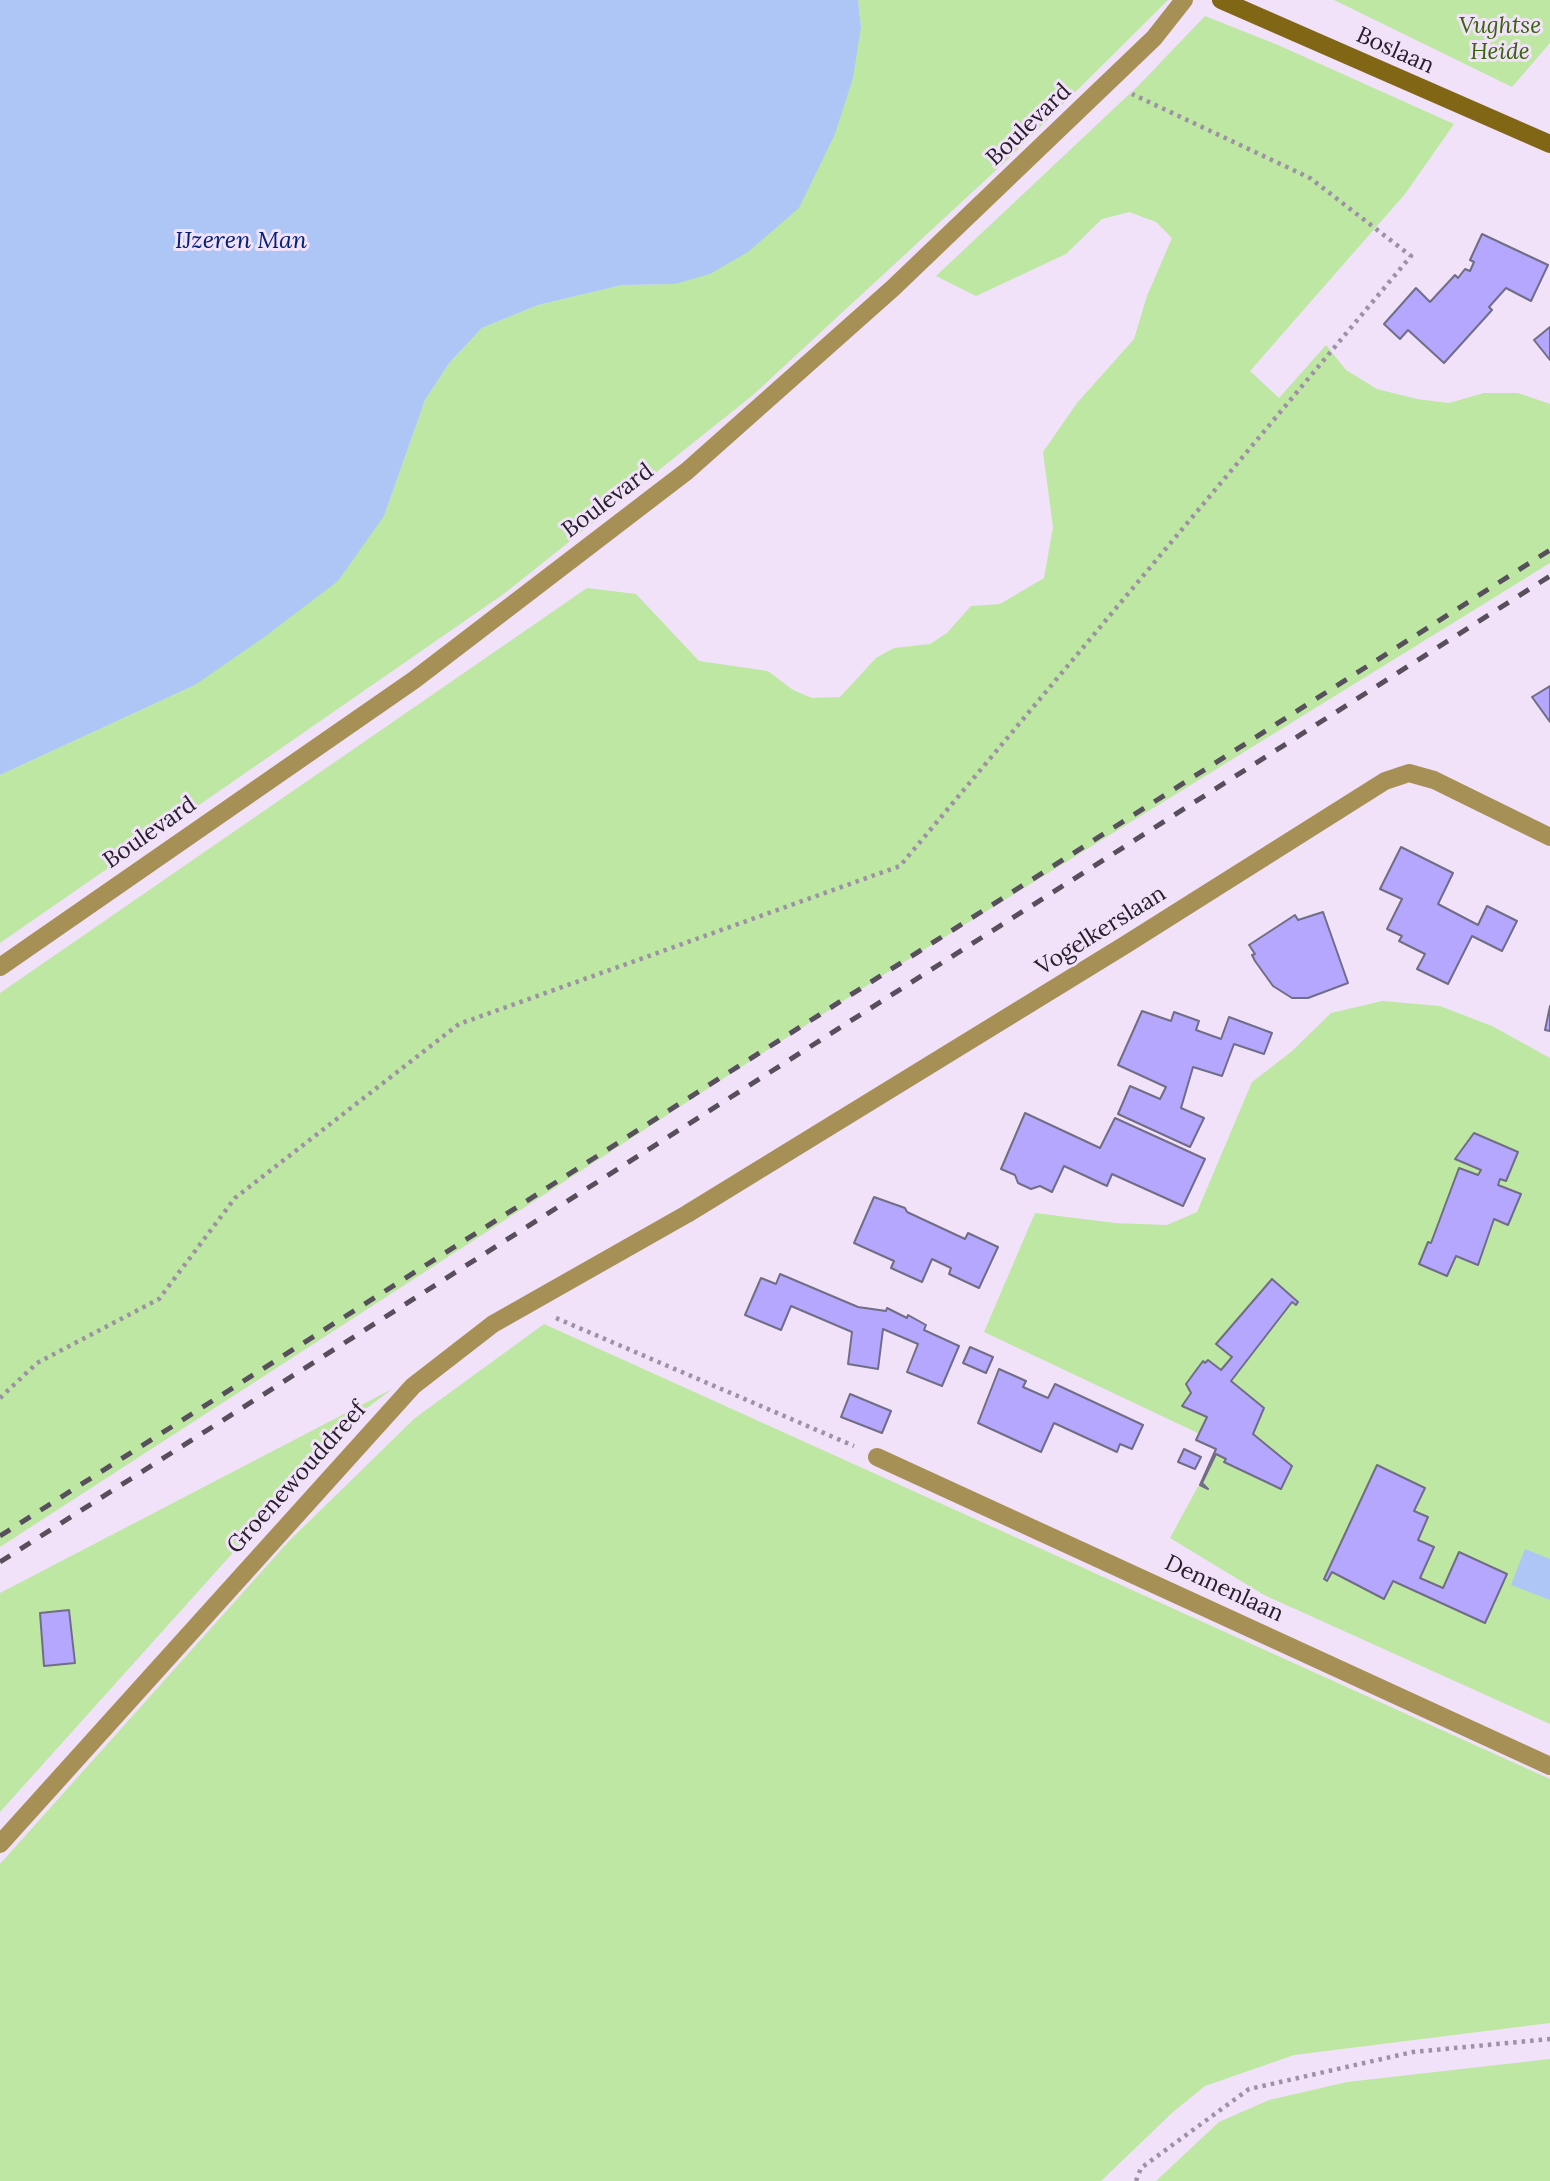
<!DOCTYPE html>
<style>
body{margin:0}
canvas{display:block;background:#f1e1f9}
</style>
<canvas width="1550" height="2181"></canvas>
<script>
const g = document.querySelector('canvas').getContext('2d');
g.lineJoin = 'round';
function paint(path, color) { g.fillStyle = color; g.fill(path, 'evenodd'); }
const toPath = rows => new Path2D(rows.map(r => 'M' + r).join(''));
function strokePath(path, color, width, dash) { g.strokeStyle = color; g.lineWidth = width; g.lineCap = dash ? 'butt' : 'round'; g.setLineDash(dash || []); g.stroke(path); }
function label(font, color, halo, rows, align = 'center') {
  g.font = font + ' Lora,serif'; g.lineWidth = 6; g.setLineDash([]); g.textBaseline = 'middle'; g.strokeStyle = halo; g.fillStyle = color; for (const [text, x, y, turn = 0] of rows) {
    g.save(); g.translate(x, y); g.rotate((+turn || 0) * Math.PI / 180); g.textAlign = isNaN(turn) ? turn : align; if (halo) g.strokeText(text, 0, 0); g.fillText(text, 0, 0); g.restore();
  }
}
const green = toPath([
 [858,0,1168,0,1006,161,753,395,505,593,0,943,0,775,195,685,384,516,425,400,450,362,482,328,538,305,622,285,675,284,861,27],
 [1334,0,1550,0,1550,43,1512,87],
 [1205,16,1278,45,1454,124,1405,194,1250,371,1279,398,1326,345,1346,370,1377,389,1417,399,1449,403,1484,393,1518,393,1550,404,1550,563,888,972,0,1547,0,993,587,588,636,594,699,661,768,671,793,690,812,698,840,697,876,658,894,648,930,644,947,633,971,606,1000,604,1044,578,1053,527,1043,452,1077,403,1134,339,1147,296,1172,238,1156,222,1129,212,1102,219,1066,254,976,296,936,276,1139,85],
 [1382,1001,1440,1006,1492,1026,1550,1058,1550,1724,1264,1595,1170,1538,1221,1444,984,1332,1035,1213,1115,1223,1167,1225,1197,1212,1252,1082,1291,1052,1331,1013],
 [544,1324,1550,1779,1550,2023,1294,2055,1205,2086,1173,2112,1101,2181,0,2181,0,1864,289,1541,415,1418],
 [392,1389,354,1418,0,1812,0,1593],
 [1550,2059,1550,2181,1156,2181,1219,2122,1269,2100,1347,2082]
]);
const water = toPath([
 [0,0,858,0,861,27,853,78,835,134,799,208,748,252,710,274,675,284,622,285,538,305,482,328,450,362,425,400,384,516,338,581,263,638,195,685,0,775],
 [1525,1549,1550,1559,1550,1600,1511,1585]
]);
const building = toPath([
 [1482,234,1548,265,1531,301,1506,288,1489,307,1492,310,1444,363,1408,330,1400,339,1384,324,1416,288,1430,302,1455,275,1458,278,1465,269,1470,271,1474,262,1470,260,1482,234],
 [1550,327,1550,360,1534,340,1550,327],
 [1550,686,1550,722,1532,697,1550,686],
 [1401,847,1453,873,1438,904,1478,925,1487,906,1517,921,1502,951,1472,936,1448,984,1417,969,1425,954,1399,941,1402,936,1387,929,1402,899,1380,889,1401,847],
 [1323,912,1348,983,1308,998,1292,998,1273,986,1255,961,1252,955,1255,954,1249,945,1295,915,1298,920,1323,912],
 [1550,1006,1550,1031,1545,1030,1550,1006],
 [1142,1011,1171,1021,1174,1012,1199,1021,1196,1030,1221,1039,1229,1017,1272,1033,1264,1054,1234,1044,1222,1076,1193,1067,1181,1108,1204,1118,1190,1147,1118,1114,1130,1086,1160,1099,1166,1087,1118,1065,1142,1011],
 [1025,1113,1100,1148,1115,1118,1205,1159,1183,1206,1112,1174,1107,1186,1064,1166,1052,1192,1040,1186,1031,1189,1018,1183,1015,1175,1001,1169,1025,1113],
 [1474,1133,1518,1152,1506,1181,1500,1179,1498,1185,1521,1194,1508,1225,1494,1219,1478,1265,1456,1256,1447,1276,1419,1264,1428,1242,1431,1243,1459,1168,1478,1175,1481,1170,1455,1159,1474,1133],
 [874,1197,905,1208,907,1212,965,1239,968,1233,998,1247,979,1288,949,1274,951,1268,932,1259,922,1282,891,1268,894,1261,854,1243,874,1197],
 [780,1274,858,1307,886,1311,887,1308,907,1318,908,1315,926,1325,924,1330,959,1346,942,1386,907,1372,918,1344,883,1329,878,1369,848,1364,852,1332,791,1306,781,1330,745,1315,761,1278,776,1284,780,1274],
 [1272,1279,1298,1302,1296,1305,1292,1302,1231,1381,1264,1408,1253,1434,1292,1466,1281,1489,1224,1462,1226,1459,1216,1454,1202,1483,1208,1489,1200,1485,1216,1449,1196,1440,1207,1417,1182,1406,1191,1393,1186,1384,1203,1361,1205,1363,1208,1360,1221,1370,1232,1357,1216,1344,1272,1279],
 [970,1347,993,1357,986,1373,963,1363,970,1347],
 [999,1369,1026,1381,1023,1387,1048,1398,1055,1384,1143,1425,1132,1449,1120,1444,1117,1452,1054,1423,1041,1452,978,1423,999,1369],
 [850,1394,891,1411,882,1433,841,1417,850,1394],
 [1184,1449,1201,1457,1195,1469,1178,1462,1184,1449],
 [1377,1465,1425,1488,1414,1511,1428,1517,1418,1540,1434,1547,1420,1578,1443,1588,1459,1552,1507,1574,1485,1623,1393,1581,1384,1599,1332,1572,1327,1581,1324,1579,1377,1465],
 [69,1610,75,1663,44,1666,40,1613,69,1610]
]);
const path = toPath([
 [556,1318,854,1446],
 [0,1398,37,1363,159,1299,235,1198,459,1024,900,866,1411,256,1310,178,1132,94],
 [1136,2181,1141,2168,1249,2089,1413,2052,1550,2039]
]);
const minor = toPath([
 [0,967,414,680,687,471,893,288,1154,38,1184,0],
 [877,1457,1550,1766],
 [0,1844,413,1386,493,1324,687,1214,1125,945,1385,781,1409,773,1434,780,1550,837]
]);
const secondary = toPath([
 [1221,0,1550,144]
]);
const rail = toPath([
 [0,1536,1550,550],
 [0,1562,1550,576]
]);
const parkNames = [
 ["Vughtse",1500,26],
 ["Heide",1500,52]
];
const streetNames = [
 ["Boslaan",1395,51,24],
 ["Boulevard",1029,125,-44],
 ["Boulevard",608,501,-37],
 ["Boulevard",150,833,-35],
 ["Vogelkerslaan",1101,931,-32],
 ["Groenewouddreef",297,1478,-48],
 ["Dennenlaan",1224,1589,25]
];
const waterNames = [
 ["IJzeren Man",241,241]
];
paint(green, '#bfe7a4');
paint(water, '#adc6f6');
paint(building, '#b4a7fd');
strokePath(building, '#706d85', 2);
strokePath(path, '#9d91a3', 4.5, [3.5, 5]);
strokePath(minor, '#a79056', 18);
strokePath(secondary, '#816616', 18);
strokePath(rail, '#584f5c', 5, [12, 12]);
label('italic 23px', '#39640d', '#f1e1f9', parkNames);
label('23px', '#262029', '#f1e1f9', streetNames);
label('italic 24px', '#022179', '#f1e1f9', waterNames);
</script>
